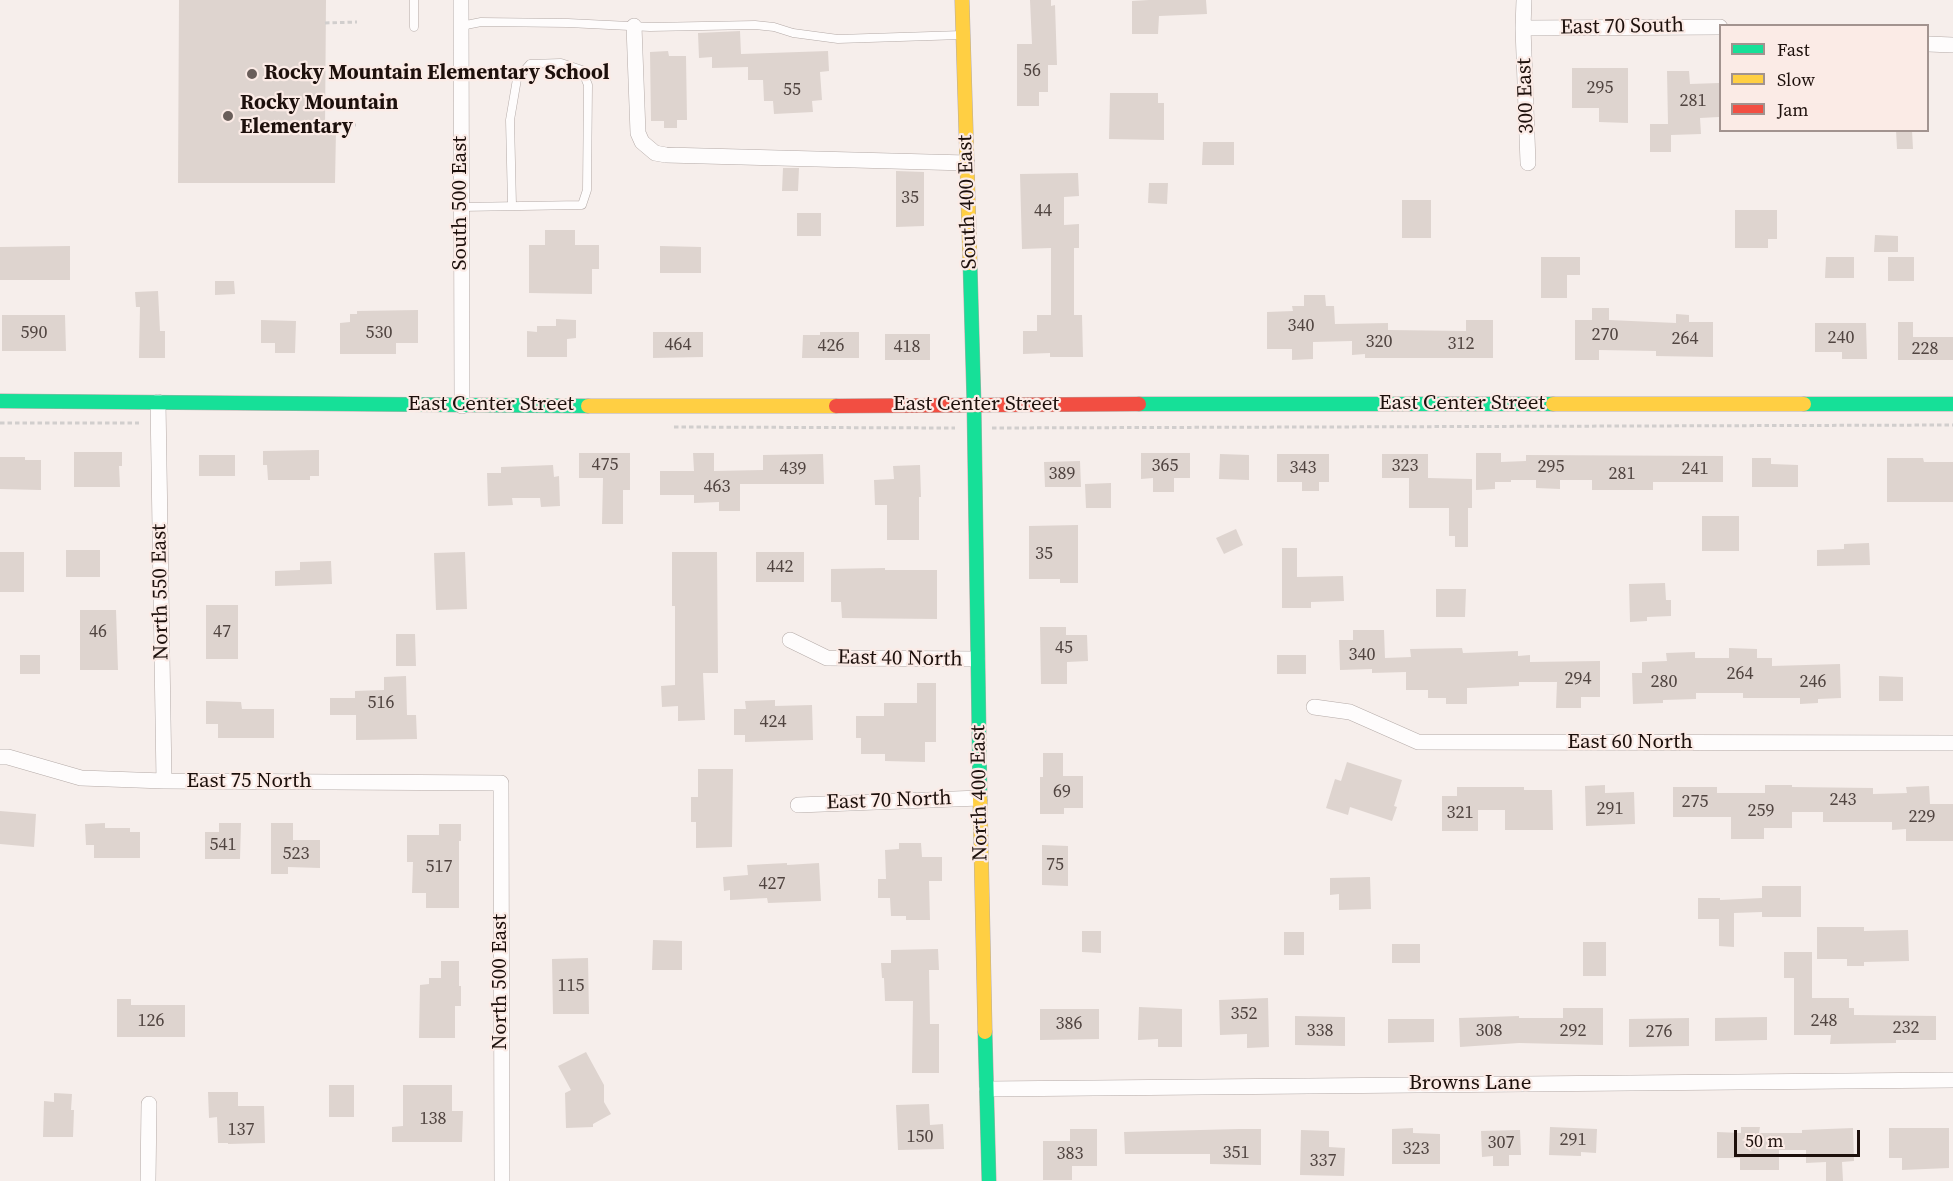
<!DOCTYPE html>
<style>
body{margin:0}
#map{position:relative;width:1953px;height:1181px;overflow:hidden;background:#f6eeeb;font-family:"Source Serif 4",serif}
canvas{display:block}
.legend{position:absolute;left:1719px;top:24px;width:210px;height:108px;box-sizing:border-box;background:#fbebe6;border:2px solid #a2938f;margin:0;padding:8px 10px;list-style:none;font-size:18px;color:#1d100c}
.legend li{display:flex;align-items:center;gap:12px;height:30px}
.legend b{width:30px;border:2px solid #a2938f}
.scale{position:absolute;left:1734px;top:1130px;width:126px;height:27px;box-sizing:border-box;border:3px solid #1d100c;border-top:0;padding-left:8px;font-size:18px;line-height:21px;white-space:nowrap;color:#1d100c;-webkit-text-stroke:4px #fbebe6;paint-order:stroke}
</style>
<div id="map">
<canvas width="1953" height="1181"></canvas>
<ul class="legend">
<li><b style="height:8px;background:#16e098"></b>Fast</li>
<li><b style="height:8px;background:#ffcf43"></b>Slow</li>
<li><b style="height:8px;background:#f24e42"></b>Jam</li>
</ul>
<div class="scale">50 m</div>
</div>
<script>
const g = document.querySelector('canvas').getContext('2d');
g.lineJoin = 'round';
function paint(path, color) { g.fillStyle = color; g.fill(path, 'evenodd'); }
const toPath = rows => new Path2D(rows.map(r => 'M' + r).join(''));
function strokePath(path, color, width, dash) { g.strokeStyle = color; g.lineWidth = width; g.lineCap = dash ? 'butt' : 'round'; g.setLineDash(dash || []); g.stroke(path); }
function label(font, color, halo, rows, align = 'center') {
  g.font = font + ' "Source Serif 4",serif'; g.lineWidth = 4.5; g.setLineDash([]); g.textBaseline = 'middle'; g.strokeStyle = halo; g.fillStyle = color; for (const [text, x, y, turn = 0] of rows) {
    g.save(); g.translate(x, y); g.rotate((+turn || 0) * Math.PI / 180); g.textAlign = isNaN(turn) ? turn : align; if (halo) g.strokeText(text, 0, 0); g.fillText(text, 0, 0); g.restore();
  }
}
const building = toPath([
 [179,0,326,0,325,130,336,130,335,183,178,183],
 [1030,0,1051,0,1051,6,1055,5,1057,65,1048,65,1048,92,1039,92,1039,106,1017,106,1017,44,1032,44],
 [1149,0,1206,0,1207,14,1159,16,1158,34,1132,34,1132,1],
 [740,31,741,54,828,51,829,71,820,72,822,100,812,101,813,112,774,114,773,101,764,101,763,80,748,80,748,67,712,68,712,57,699,58,698,33],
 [668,51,669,56,686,56,687,120,677,120,677,128,664,128,664,121,651,121,650,52],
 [1572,68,1628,68,1628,123,1599,122,1599,108,1572,108],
 [1667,71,1689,71,1690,84,1719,83,1719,117,1700,118,1701,134,1671,135,1671,152,1650,152,1650,124,1668,124],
 [1110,93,1158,93,1158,103,1164,103,1164,140,1109,139],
 [1896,130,1912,130,1913,149,1897,149],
 [1203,142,1234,142,1234,165,1202,165],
 [783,168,799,168,798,191,782,191],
 [896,171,924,172,924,226,896,227],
 [1078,173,1079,196,1064,197,1064,225,1079,224,1079,248,1074,248,1074,315,1082,315,1083,357,1050,357,1050,353,1023,354,1023,331,1037,331,1037,315,1051,315,1051,248,1022,249,1020,174],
 [1149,183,1168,183,1167,204,1148,203],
 [1402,200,1431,200,1431,238,1402,238],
 [1735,210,1777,210,1777,239,1768,239,1768,248,1735,248],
 [797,213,821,213,821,236,797,236],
 [545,230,575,230,575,245,599,245,599,269,592,269,592,294,529,293,529,245,545,245],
 [1875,235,1898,236,1898,252,1874,252],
 [70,246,70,280,0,280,0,247],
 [660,246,701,247,701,273,660,273],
 [1541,257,1580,257,1580,275,1567,275,1567,298,1541,298],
 [1826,257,1854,257,1854,278,1825,278],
 [1888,257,1914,257,1914,281,1888,281],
 [215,281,234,281,235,294,215,295],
 [158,291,160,331,165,331,165,358,139,358,140,307,136,307,135,292],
 [1304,295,1325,295,1326,306,1334,306,1335,324,1388,323,1388,330,1466,331,1466,320,1493,320,1493,358,1365,358,1365,354,1352,355,1352,341,1313,342,1313,359,1292,360,1292,349,1267,349,1267,312,1293,311,1292,306,1304,306],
 [1592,308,1609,308,1609,320,1676,323,1676,314,1689,315,1689,322,1713,322,1713,357,1656,356,1656,351,1599,350,1599,360,1575,360,1575,320,1592,320],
 [418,310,418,343,396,343,396,354,340,354,340,323,350,322,350,314,357,314,357,311],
 [2,315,65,315,66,351,2,351],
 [556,319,576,320,576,338,567,339,567,357,527,357,527,331,537,332,537,326,556,326],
 [261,320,296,321,295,353,275,353,275,343,261,343],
 [1898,322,1913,322,1913,337,1953,337,1953,360,1898,360],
 [1815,323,1866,323,1867,359,1842,359,1842,352,1815,352],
 [653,332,703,332,703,357,653,358],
 [820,332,859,332,859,358,802,358,803,335,820,335],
 [885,334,930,334,930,360,885,360],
 [319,450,319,476,310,476,310,480,268,480,267,465,263,465,263,451],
 [74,452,122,452,122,466,119,466,120,487,74,487],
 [579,453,630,453,630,490,623,490,623,524,602,524,603,478,579,478],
 [693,453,714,453,714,471,763,470,763,455,823,454,824,484,740,484,740,511,719,511,719,502,694,503,694,495,660,495,660,471,694,471],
 [1141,453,1190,453,1190,478,1174,478,1174,492,1153,492,1153,478,1141,479],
 [1476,453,1501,453,1501,462,1526,461,1526,455,1723,456,1723,482,1653,482,1653,490,1592,490,1592,480,1560,480,1560,489,1536,488,1536,480,1511,480,1511,482,1495,482,1495,489,1476,490],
 [1220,454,1249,455,1249,480,1219,479],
 [1277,454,1329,454,1329,482,1319,482,1319,491,1302,491,1302,482,1277,482],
 [1382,454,1428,454,1428,478,1472,479,1472,508,1468,508,1468,547,1455,547,1455,536,1449,536,1449,508,1409,508,1409,478,1382,478],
 [199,455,235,455,235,476,199,476],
 [0,457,25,457,25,460,41,460,41,490,0,489],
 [1752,458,1771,458,1771,464,1798,465,1798,487,1752,487],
 [1887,458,1923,458,1924,462,1953,462,1953,502,1887,502],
 [1080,461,1081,487,1045,487,1044,462],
 [553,465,554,477,559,476,560,506,541,507,540,498,512,498,513,505,488,506,487,473,501,473,501,467],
 [920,465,921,497,919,497,919,540,887,540,887,505,875,505,874,480,894,479,893,466],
 [1111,483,1111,508,1086,508,1085,484],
 [1702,516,1739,516,1739,551,1702,551],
 [1078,525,1078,583,1060,583,1060,579,1029,579,1029,526],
 [1236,529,1243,545,1224,554,1216,538],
 [1869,543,1870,565,1817,566,1817,550,1844,549,1844,544],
 [1282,548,1297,548,1297,577,1343,576,1344,601,1311,602,1311,608,1282,608],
 [66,550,100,550,100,577,66,577],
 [0,552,24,552,24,592,0,592],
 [465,552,467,609,436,610,434,553],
 [672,552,717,552,718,673,703,673,705,720,678,721,678,706,662,707,661,686,675,685,675,606,672,606],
 [756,552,804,552,804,582,756,582],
 [331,561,332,584,275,586,275,571,300,570,300,562],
 [885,568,885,570,937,570,937,619,842,618,841,602,831,602,831,569],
 [1665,583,1666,600,1671,600,1671,616,1647,617,1647,621,1630,622,1629,584],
 [1436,589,1466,589,1465,617,1436,617],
 [206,605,238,605,238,659,206,659],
 [80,610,116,610,118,670,80,670],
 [1040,627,1066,627,1066,635,1087,635,1088,661,1067,662,1067,684,1041,684],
 [1353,630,1384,630,1385,658,1411,657,1410,649,1462,648,1463,653,1518,651,1518,656,1530,655,1530,662,1600,661,1600,697,1581,697,1581,708,1556,708,1557,682,1519,682,1519,686,1467,688,1467,704,1446,704,1446,698,1428,698,1428,690,1406,690,1406,672,1372,673,1372,669,1340,670,1339,640,1353,640],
 [396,634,415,634,416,666,396,666],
 [1729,648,1757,649,1757,658,1772,658,1772,666,1840,664,1841,698,1818,699,1818,703,1800,704,1800,698,1743,698,1743,693,1696,693,1696,699,1663,700,1663,703,1633,704,1632,673,1642,673,1642,662,1667,661,1666,653,1695,652,1695,658,1729,658],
 [20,655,40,655,40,674,20,674],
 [1277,655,1306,655,1306,674,1277,674],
 [406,676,407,715,416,715,417,739,356,740,356,715,330,715,330,698,355,698,355,691,384,690,384,677],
 [1879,676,1903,677,1903,701,1879,701],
 [917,683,936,683,936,742,925,742,925,762,885,761,885,754,861,754,861,738,856,738,856,716,884,716,884,703,917,703],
 [775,700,775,706,812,705,813,740,745,742,745,735,734,735,734,709,746,709,745,701],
 [206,701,241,702,242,709,274,709,274,738,218,738,218,724,206,724],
 [1043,753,1063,753,1063,776,1083,776,1083,808,1064,808,1064,814,1040,814,1040,777,1043,777],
 [1347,762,1402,780,1394,806,1397,807,1392,821,1350,807,1348,815,1326,808,1335,779,1341,781],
 [698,769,733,769,732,847,696,848,696,822,691,822,691,797,698,797],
 [1605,785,1605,793,1634,792,1635,824,1586,826,1585,786],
 [1765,785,1792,785,1792,787,1873,788,1873,794,1907,793,1906,787,1929,786,1930,804,1953,804,1953,841,1906,841,1906,829,1892,830,1892,822,1823,822,1823,812,1792,812,1792,828,1764,828,1764,839,1731,839,1731,817,1673,817,1673,787,1717,787,1717,793,1765,793],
 [1457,787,1524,787,1524,790,1552,790,1553,830,1505,830,1505,810,1478,810,1478,831,1442,831,1442,796,1457,796],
 [0,811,36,814,34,847,0,844],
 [105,823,105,828,130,828,130,832,140,832,140,858,94,858,94,845,86,845,85,824],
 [219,823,241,823,240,859,205,859,205,832,219,832],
 [271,823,293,823,293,840,320,840,320,868,288,867,288,874,271,874],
 [439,824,461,824,461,841,459,841,459,908,426,908,426,893,412,893,413,862,407,862,407,835,439,835],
 [899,843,921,843,922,857,942,857,942,881,929,881,930,920,906,920,906,916,891,916,890,898,878,898,878,879,886,879,885,850,899,849],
 [1042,845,1068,846,1068,886,1042,885],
 [787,863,787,865,819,863,821,901,768,903,767,898,730,900,730,890,724,891,723,877,748,875,747,865],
 [1370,877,1371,909,1339,910,1339,894,1330,895,1330,878],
 [1762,886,1801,886,1801,917,1762,917,1762,912,1734,913,1734,947,1719,946,1719,919,1698,919,1698,898,1720,898,1720,900,1762,898],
 [1817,927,1864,927,1864,931,1908,930,1909,961,1864,962,1864,966,1847,966,1847,959,1817,959],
 [1082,931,1101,931,1101,953,1082,952],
 [1284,932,1304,932,1304,955,1284,955],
 [653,940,682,941,682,970,652,970],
 [1583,942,1606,942,1606,976,1583,976],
 [1392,944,1420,944,1420,963,1392,963],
 [938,949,939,970,929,970,930,1024,939,1024,939,1073,912,1073,913,1001,885,1001,884,978,882,978,881,963,891,963,891,950],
 [1784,952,1812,952,1812,998,1849,998,1849,1008,1854,1008,1854,1015,1936,1016,1936,1040,1896,1040,1896,1043,1830,1044,1831,1035,1794,1035,1794,978,1784,978],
 [588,958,589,1014,553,1014,552,959],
 [441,961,459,961,459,986,461,986,461,1006,455,1006,455,1038,419,1038,420,985,429,984,429,978,441,978],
 [1268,998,1269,1047,1247,1048,1247,1034,1220,1035,1219,1000],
 [117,999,131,999,131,1005,185,1005,185,1037,117,1037],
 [1139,1007,1182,1009,1182,1047,1158,1047,1158,1039,1138,1040],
 [1563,1008,1603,1008,1603,1045,1519,1043,1460,1047,1459,1018,1519,1016,1519,1018,1563,1018],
 [1040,1009,1099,1009,1099,1039,1040,1040],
 [1295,1016,1345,1017,1345,1046,1295,1045],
 [1767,1017,1767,1040,1715,1041,1715,1018],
 [1689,1018,1689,1046,1629,1047,1629,1019],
 [1388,1019,1434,1019,1434,1042,1388,1043],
 [586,1052,604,1085,604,1102,611,1114,593,1124,593,1127,566,1128,565,1093,571,1090,558,1066],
 [329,1085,354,1085,354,1117,329,1117],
 [403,1085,452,1085,452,1111,463,1111,462,1142,392,1142,392,1127,403,1126],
 [208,1092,238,1092,238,1106,264,1106,265,1143,228,1144,228,1143,218,1143,217,1117,209,1118],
 [54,1093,72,1094,71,1110,74,1110,73,1137,43,1137,44,1101,54,1102],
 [929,1104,930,1125,943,1124,944,1149,898,1150,896,1105],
 [1550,1127,1597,1129,1596,1153,1581,1152,1581,1156,1549,1155],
 [1741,1127,1760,1127,1759,1133,1802,1133,1802,1130,1853,1128,1854,1161,1842,1162,1843,1181,1826,1181,1826,1162,1806,1163,1806,1150,1779,1150,1779,1170,1740,1170,1740,1158,1717,1158,1717,1132,1741,1133],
 [1413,1128,1413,1133,1440,1134,1440,1164,1392,1164,1392,1129],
 [1889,1128,1949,1128,1949,1168,1902,1170,1902,1158,1889,1158],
 [1070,1129,1097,1129,1097,1166,1072,1166,1072,1180,1043,1180,1043,1141,1070,1141],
 [1239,1129,1261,1129,1261,1165,1210,1164,1210,1154,1125,1154,1124,1132],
 [1301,1130,1329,1131,1329,1147,1345,1148,1344,1176,1300,1175],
 [1520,1130,1521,1155,1509,1155,1509,1166,1493,1166,1493,1156,1482,1157,1481,1131]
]);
const path = toPath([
 [325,23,357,22],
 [325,125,356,125],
 [0,423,139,423],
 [674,427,955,428],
 [992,428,1953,425]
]);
const lane = toPath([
 [461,26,481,22,568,23,650,27,755,25,774,27,793,33,838,39,962,35],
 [414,27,414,0],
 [461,207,582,205,587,190,588,85,582,70,561,63,530,64,517,79,510,120,512,205]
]);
const street = toPath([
 [461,0,462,406],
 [1524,0,1523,28,1528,163],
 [634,26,638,133,642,142,655,153,666,155,967,163],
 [1523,28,1720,27],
 [1928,44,1953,45],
 [158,402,164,781],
 [790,640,827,658,977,659],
 [1314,707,1350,712,1418,742,1953,743],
 [0,757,8,757,81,778,164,781,501,783,502,1181],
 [798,805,980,798],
 [987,1089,1953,1080],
 [148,1181,149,1104]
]);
const fast = toPath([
 [970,263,974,404,980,798],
 [0,401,588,406],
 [1139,404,1553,404],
 [1804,404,1953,404],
 [985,1032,989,1181]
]);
const slow = toPath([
 [962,0,970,263],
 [1553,404,1804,404],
 [588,406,836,406],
 [980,798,985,1032]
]);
const jam = toPath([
 [836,406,1139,404]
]);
const markers = [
 [252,74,6,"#695e5a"],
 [228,116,6,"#695e5a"]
];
const numberNames = [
 ["56",1032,71],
 ["295",1600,88],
 ["55",792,90],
 ["281",1693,101],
 ["35",910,198],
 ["44",1043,211],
 ["340",1301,326],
 ["590",34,333],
 ["530",379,333],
 ["270",1605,335],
 ["240",1841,338],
 ["264",1685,339],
 ["320",1379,342],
 ["312",1461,344],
 ["464",678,345],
 ["426",831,346],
 ["418",907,347],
 ["228",1925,349],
 ["475",605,465],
 ["365",1165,466],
 ["323",1405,466],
 ["295",1551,467],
 ["343",1303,468],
 ["439",793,469],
 ["241",1695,469],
 ["389",1062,474],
 ["281",1622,474],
 ["463",717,487],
 ["35",1044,554],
 ["442",780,567],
 ["46",98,632],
 ["47",222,632],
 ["45",1064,648],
 ["340",1362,655],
 ["264",1740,674],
 ["294",1578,679],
 ["280",1664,682],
 ["246",1813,682],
 ["516",381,703],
 ["424",773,722],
 ["69",1062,792],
 ["243",1843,800],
 ["275",1695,802],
 ["291",1610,809],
 ["259",1761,811],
 ["321",1460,813],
 ["229",1922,817],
 ["541",223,845],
 ["523",296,854],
 ["75",1055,865],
 ["517",439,867],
 ["427",772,884],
 ["115",571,986],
 ["352",1244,1014],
 ["126",151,1021],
 ["248",1824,1021],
 ["386",1069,1024],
 ["232",1906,1028],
 ["338",1320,1031],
 ["308",1489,1031],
 ["292",1573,1031],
 ["276",1659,1032],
 ["138",433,1119],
 ["137",241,1130],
 ["150",920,1137],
 ["291",1573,1140],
 ["307",1501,1143],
 ["323",1416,1149],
 ["351",1236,1153],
 ["383",1070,1154],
 ["337",1323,1161]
];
const streetNames = [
 ["East 70 South",1622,27,-1],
 ["300 East",1526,96,-92],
 ["South 400 East",968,202,-92],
 ["South 500 East",461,203,-90],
 ["East Center Street",1462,404],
 ["East Center Street",491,405],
 ["East Center Street",976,405],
 ["North 550 East",161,592,-91],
 ["East 40 North",900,659,1],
 ["East 60 North",1630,743],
 ["East 75 North",249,782],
 ["North 400 East",980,793,-91],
 ["East 70 North",889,801,-2],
 ["North 500 East",501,982,-90],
 ["Browns Lane",1470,1084]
];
const poiNames = [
 ["Rocky Mountain Elementary School",264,74],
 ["Rocky Mountain",240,104],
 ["Elementary",240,128]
];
paint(building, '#ded4cf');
strokePath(lane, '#b4aaa7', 9);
strokePath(street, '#b4aaa7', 16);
strokePath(fast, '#b4aaa7', 15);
strokePath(slow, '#b4aaa7', 15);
strokePath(jam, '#b4aaa7', 15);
strokePath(path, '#d1cecd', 3, [4.5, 3]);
strokePath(lane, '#fefcfc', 8);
strokePath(street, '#fefcfc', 15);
strokePath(fast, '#16e098', 14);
strokePath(slow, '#ffcf43', 14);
strokePath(jam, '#f24e42', 14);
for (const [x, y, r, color] of markers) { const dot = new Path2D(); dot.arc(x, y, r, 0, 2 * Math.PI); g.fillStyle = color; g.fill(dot); strokePath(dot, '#fbebe6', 2); }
label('18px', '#504440', null, numberNames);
label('21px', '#1d100c', '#fbebe6', streetNames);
label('bold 21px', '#1d100c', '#fbebe6', poiNames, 'left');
</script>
